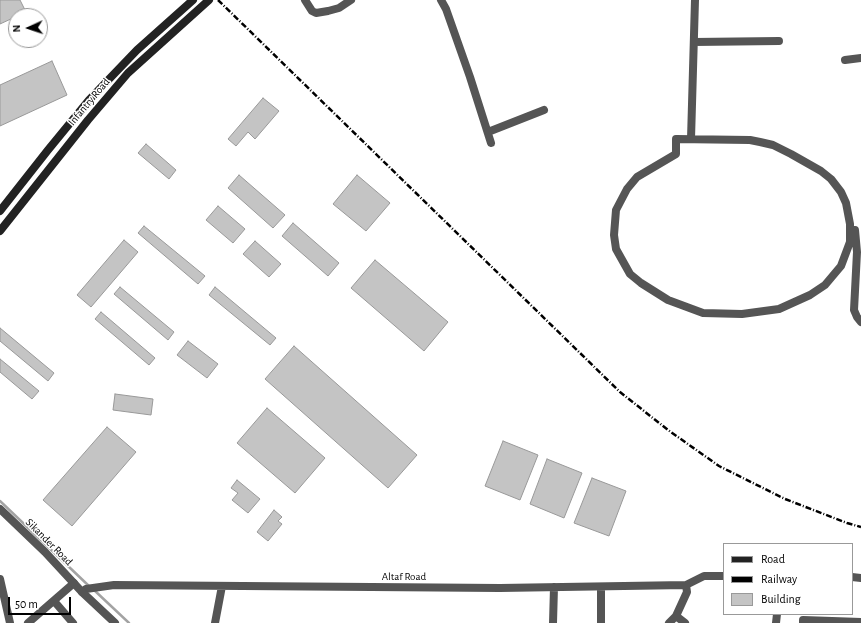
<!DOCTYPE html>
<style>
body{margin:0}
#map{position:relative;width:861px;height:623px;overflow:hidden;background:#fff;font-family:"Alegreya Sans",sans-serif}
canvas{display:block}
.legend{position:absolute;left:723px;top:543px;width:130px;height:72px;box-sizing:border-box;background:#fff;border:1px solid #999;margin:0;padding:5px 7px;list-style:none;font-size:12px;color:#000}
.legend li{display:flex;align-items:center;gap:8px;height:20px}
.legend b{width:20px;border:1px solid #999}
.north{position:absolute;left:8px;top:8px;width:40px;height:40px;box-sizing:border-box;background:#fff;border:1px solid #999;border-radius:50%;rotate:267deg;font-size:11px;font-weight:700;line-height:16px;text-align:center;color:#000}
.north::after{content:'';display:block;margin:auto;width:14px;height:18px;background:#000;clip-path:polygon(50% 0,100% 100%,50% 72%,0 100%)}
.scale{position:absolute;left:8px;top:597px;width:63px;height:18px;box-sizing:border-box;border:2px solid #000;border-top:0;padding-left:5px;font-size:12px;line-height:14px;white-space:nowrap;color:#000;-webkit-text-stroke:3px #fff;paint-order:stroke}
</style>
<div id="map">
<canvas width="861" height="623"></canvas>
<ul class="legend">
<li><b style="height:5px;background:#222"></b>Road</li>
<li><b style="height:5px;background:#000"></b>Railway</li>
<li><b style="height:11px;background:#c4c4c4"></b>Building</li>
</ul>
<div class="north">N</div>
<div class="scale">50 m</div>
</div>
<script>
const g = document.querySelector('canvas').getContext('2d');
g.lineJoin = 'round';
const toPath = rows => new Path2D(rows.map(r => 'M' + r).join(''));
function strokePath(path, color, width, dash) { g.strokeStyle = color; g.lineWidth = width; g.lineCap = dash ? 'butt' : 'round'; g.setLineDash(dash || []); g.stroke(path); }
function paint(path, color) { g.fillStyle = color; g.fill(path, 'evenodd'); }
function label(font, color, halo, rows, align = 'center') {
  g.font = font + ' "Alegreya Sans",sans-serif'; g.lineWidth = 3; g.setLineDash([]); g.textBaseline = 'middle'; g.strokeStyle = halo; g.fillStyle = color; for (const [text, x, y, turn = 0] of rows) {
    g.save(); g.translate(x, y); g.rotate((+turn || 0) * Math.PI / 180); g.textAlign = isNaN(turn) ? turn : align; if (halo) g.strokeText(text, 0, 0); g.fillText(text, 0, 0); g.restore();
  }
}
const stream = toPath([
 [0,501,90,587],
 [94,590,129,623]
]);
const building = toPath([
 [0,0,20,0,26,12,0,24,0,0],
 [52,61,67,95,0,126,0,85,52,61],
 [263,98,279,111,255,139,248,132,236,146,228,139,263,98],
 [146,144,176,170,169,179,138,153,146,144],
 [239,175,285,215,273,228,228,188,239,175],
 [357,175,390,203,366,231,333,204,357,175],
 [218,206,245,229,233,243,206,220,218,206],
 [293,223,339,263,328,276,282,236,293,223],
 [144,226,205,276,198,284,138,233,144,226],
 [124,240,138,252,91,307,77,295,124,240],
 [255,241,281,264,269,277,243,254,255,241],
 [375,260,448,322,424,351,351,288,375,260],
 [120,287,174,332,168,340,114,294,120,287],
 [215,287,276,338,270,345,209,295,215,287],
 [101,312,155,358,149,365,95,319,101,312],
 [0,328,54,373,48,381,0,341,0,328],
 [188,341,218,364,207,378,177,355,188,341],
 [294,346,417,455,388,488,265,379,294,346],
 [0,359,39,391,32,399,0,372,0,359],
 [115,394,153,399,151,415,113,410,115,394],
 [267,408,325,458,295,493,237,443,267,408],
 [107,427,136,452,72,526,43,500,107,427],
 [503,441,538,455,520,500,485,486,503,441],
 [547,459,582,473,564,518,530,504,547,459],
 [592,478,626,491,609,536,574,523,592,478],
 [237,480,260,499,248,513,232,500,238,493,231,488,237,480],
 [274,510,282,517,278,521,282,524,268,541,257,532,274,510]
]);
const minor = toPath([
 [305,0,312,11,316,13,328,11,339,8,351,0],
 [441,0,446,9,470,77,491,143],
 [694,42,779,41],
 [845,60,861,58],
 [488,132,544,110],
 [676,139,750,140,760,142,773,145,791,154,821,171,831,179,841,192,846,203,850,224,850,242,841,266,825,285,810,295,779,309,742,314,703,313,668,300,641,283,630,274,616,249,614,235,616,210,627,189,637,177,676,154,676,139],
 [691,139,695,0],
 [855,230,857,252,854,310,857,317,861,322],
 [852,577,861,578],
 [0,579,10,623],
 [82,592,86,589,114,585,500,588,686,585,704,576,724,576],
 [54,601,73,623],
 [28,623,74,583],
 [215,623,222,586],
 [553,623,554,587],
 [601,623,601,587],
 [669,623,676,616],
 [685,623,676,616,687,592,686,585],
 [776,623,777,614],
 [803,623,803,620,861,622]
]);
const tertiary = toPath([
 [0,509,45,552,82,592,115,623]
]);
const secondary = toPath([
 [0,211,48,150,89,100,137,50,193,0],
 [0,231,88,120,128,73,209,0]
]);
const rail = toPath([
 [218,0,620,392,668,430,719,466,785,499,847,523,861,527]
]);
const streetNames = [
 ["Infantry Road",89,102,-50],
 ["Sikander Road",49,542,45],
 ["Altaf Road",404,577]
];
strokePath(stream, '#a3a3a3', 2.5);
paint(building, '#c4c4c4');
strokePath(building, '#999', 1);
strokePath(minor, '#555', 8);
strokePath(tertiary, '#555', 8);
strokePath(secondary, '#222', 8);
strokePath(rail, '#000', 2.5, [6, 2, 1, 2]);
label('11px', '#000', '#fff', streetNames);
</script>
